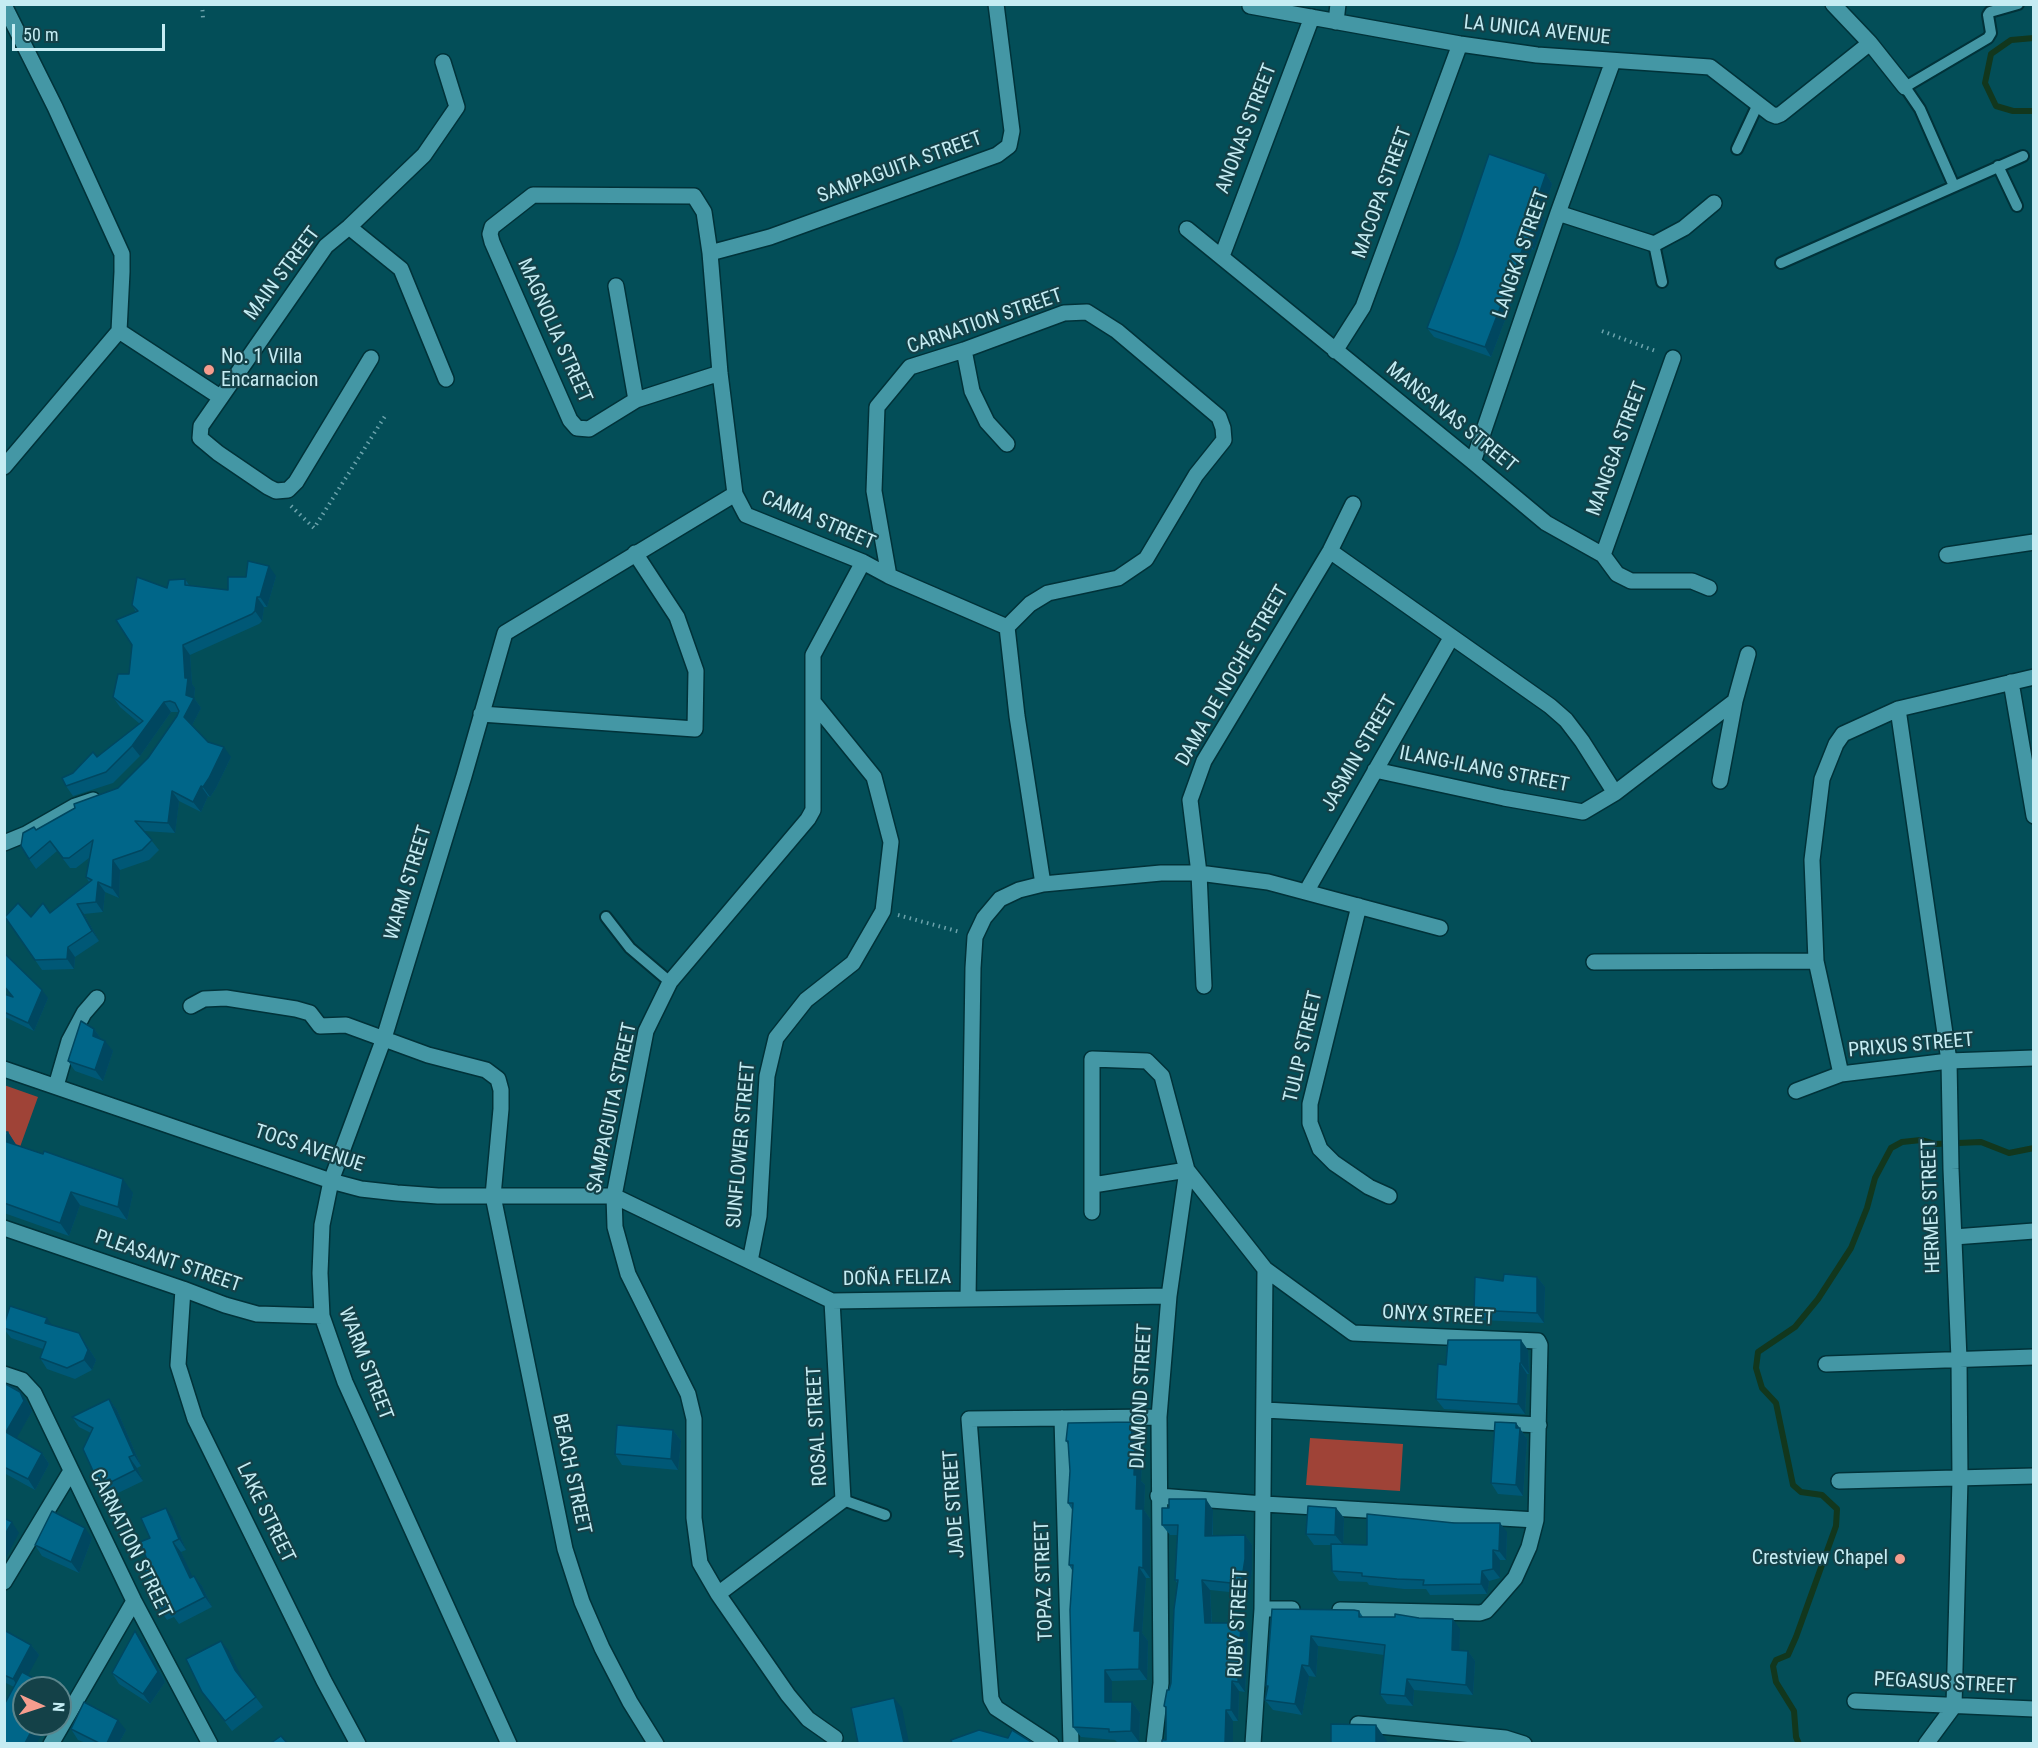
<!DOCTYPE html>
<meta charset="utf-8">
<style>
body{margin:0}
#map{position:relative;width:2038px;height:1748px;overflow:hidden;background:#034e58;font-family:"Roboto Condensed",sans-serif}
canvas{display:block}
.frame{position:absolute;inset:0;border:6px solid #c5ecf3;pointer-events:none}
.north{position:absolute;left:12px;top:1676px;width:60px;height:60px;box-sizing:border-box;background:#144148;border:2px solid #5b858c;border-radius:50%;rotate:93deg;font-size:16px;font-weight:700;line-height:24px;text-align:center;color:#c5ecf3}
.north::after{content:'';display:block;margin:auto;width:21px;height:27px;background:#f59d8e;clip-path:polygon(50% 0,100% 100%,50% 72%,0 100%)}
.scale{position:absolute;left:12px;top:24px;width:153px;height:27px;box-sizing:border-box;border:3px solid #c5ecf3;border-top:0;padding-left:8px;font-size:18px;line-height:21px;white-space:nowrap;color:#c5ecf3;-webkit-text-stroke:4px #144148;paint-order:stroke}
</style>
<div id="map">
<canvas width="2038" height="1748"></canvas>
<div class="frame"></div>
<div class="north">N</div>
<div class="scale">50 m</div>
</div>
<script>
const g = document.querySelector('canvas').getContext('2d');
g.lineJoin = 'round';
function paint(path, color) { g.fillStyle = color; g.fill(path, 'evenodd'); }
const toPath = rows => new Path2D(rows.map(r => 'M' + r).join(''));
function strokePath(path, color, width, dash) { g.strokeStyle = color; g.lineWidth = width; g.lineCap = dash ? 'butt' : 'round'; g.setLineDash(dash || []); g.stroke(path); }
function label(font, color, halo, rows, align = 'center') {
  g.font = font + ' "Roboto Condensed",sans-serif'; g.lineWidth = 4.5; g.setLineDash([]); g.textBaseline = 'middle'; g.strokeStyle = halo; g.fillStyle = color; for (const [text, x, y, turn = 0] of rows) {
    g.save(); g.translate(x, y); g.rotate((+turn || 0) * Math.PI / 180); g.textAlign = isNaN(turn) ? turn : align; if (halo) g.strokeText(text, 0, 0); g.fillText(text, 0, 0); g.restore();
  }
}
const green = toPath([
 [4,1085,38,1097,20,1147,5,1141],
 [1310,1438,1403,1444,1400,1491,1306,1485]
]);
const stream = toPath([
 [2034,38,2011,40,1991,54,1985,83,1996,106,2013,111,2034,111],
 [1799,1744,1796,1737,1794,1711,1776,1682,1773,1666,1776,1660,1788,1655,1796,1637,1836,1526,1837,1509,1822,1495,1801,1492,1793,1485,1776,1403,1762,1388,1756,1368,1758,1352,1795,1327,1818,1299,1851,1248,1867,1208,1875,1178,1891,1148,1902,1142,1921,1140,1935,1144,1981,1142,2009,1153,2034,1148]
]);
const path = toPath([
 [202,4,203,18],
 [1602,331,1658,352],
 [291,506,314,528,387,413],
 [898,915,960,932]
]);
const lane = toPath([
 [1737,149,1758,104],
 [1998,166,2017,206],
 [1954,186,1920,109,1905,87,1988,38,1991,33,1988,15,1990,12,2018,4],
 [1654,244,1662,282],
 [1781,263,2023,156],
 [606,917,630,948,670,982],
 [843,1500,885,1515]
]);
const street = toPath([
 [1833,4,1870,43,1905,87],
 [4,5,55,107,122,254,122,272,119,331,4,467],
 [1250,6,1460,44,1537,55,1710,67,1771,114,1776,116,1781,114,1870,43],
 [1336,22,1338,4],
 [1558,213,1654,244,1684,228,1714,203],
 [349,227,401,269,446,379],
 [1187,229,1473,462,1546,523,1603,555,1617,574,1631,581,1692,581,1709,588],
 [710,253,770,237,997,155,1009,146,1012,131,996,4],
 [1222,256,1312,17],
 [616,286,636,400],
 [119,331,220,397],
 [964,350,972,391,987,422,1007,444],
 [1335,351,1363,307,1460,44],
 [371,358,296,482,288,490,276,491,268,487,218,453,200,438,201,426,326,246,349,227,424,155,457,107,443,62],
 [720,373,636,400,589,429,577,428,570,420,492,242,490,234,492,227,533,195,694,196,704,212,710,253,720,373,735,494,746,515,863,562,889,576,1007,627],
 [1473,462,1558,213,1613,61],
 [1330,551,1550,706,1566,720,1582,741,1615,793],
 [1603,555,1673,358],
 [1947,555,2034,542],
 [889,576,874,491,877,407,910,367,964,350,1064,313,1087,312,1117,331,1219,417,1223,428,1224,440,1196,475,1146,559,1118,578,1048,593,1030,604,1007,627],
 [1007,627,1017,716,1043,884],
 [2011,682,2034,816],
 [1898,709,1949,1061,1951,1169,1959,1359,1960,1479,1954,1706],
 [481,714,695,729,696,671,677,617,635,553],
 [1375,770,1504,798,1583,812,1615,793,1735,701],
 [1720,781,1735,701,1748,654],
 [4,843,26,834,75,806,93,800],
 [1306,892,1451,638],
 [1359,906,1310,1104,1310,1123,1320,1149,1334,1163,1369,1187,1389,1196],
 [1594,962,1816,961],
 [1204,986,1199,873,1190,800,1204,761,1330,551,1353,504],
 [191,1006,204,999,226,998,296,1009,310,1013,320,1026,346,1025,428,1055,486,1070,498,1079,501,1090,501,1109,493,1196,565,1549,582,1602,602,1648,630,1702,656,1744],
 [4,1069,331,1181,361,1189,397,1193,438,1196,614,1196,832,1301,1169,1296],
 [1841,1074,1816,961,1812,860,1822,779,1836,744,1843,734,1898,709,2034,677],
 [56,1086,69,1041,84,1013,97,998],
 [1796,1091,1841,1074,1949,1061,2034,1058],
 [1093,1185,1187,1170,1265,1269,1353,1333,1538,1341,1540,1345,1536,1520,1529,1547,1515,1578,1495,1601,1486,1611,1480,1613,1340,1610],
 [1092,1212,1092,1059,1147,1061,1162,1076,1187,1170,1169,1296,1159,1417,1161,1683,1154,1744],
 [4,1228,183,1289,225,1305,257,1314,322,1316],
 [1954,1237,2034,1231],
 [750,1261,759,1216,767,1076,776,1038,806,1000,853,963,883,911,891,842,874,777,814,703],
 [183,1289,178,1365,195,1419,324,1681,358,1744],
 [968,1299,973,968,975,937,984,918,1000,899,1019,890,1043,884,1161,873,1199,873,1268,882,1440,928],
 [1826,1364,2034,1357],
 [4,1374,22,1380,34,1393,134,1601,210,1744],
 [1265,1410,1539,1425],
 [1062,1418,1071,1744],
 [1839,1481,2034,1476],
 [1158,1496,1264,1504,1536,1520],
 [4,1582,71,1471],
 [718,1594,843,1500,832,1301],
 [1262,1609,1292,1609],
 [1855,1701,2034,1709],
 [1358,1724,1505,1738,1524,1744],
 [835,1738,808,1719,788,1695,718,1594,700,1563,694,1518,694,1419,688,1394,628,1274,615,1227,614,1196,646,1031,670,982,808,819,813,810,813,655,863,562],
 [51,1744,134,1601],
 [509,1744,345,1382,322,1316,320,1273,322,1225,331,1181,384,1038,464,776,505,633,735,494],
 [1051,1744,996,1708,991,1699,969,1419,1159,1417],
 [1253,1744,1262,1609,1265,1269],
 [1926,1744,1954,1706]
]);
const wall = toPath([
 [1546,174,1552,184,1542,215,1545,219,1534,250,1532,249,1491,357,1434,337,1427,328],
 [276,576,267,607,264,607,262,621,259,624,190,655,192,684,195,688,194,698,201,708,192,725,208,742,231,757,216,788,210,797,208,796,201,812,179,801,175,833,144,831,159,850,149,860,120,870,119,898,105,892,103,912,84,914,99,941,75,957,74,969,42,970,5,917,31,917,43,903,50,913,89,882,86,877,89,858,76,868,70,868,57,851,36,869,29,859,36,830,75,808,118,788,148,758,177,716,178,712,171,712,140,756,113,783,73,796,66,786,73,773,97,757,140,724,120,707,113,697,129,674,136,612,132,605,185,579,189,585,228,590],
 [4,994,12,997,48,998,34,1031,5,1017,4,1018],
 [94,1029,102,1040,113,1051,103,1081,75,1071,68,1061],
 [4,1132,8,1132,16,1145,133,1193,127,1220,80,1205,69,1236,4,1213],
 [1537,1277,1545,1287,1544,1323,1481,1320,1474,1310,1503,1281],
 [4,1325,52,1325,79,1333,96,1360,92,1370,75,1379,47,1369,40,1358,43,1349,11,1338,4,1329],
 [1528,1350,1529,1374,1527,1374,1525,1414,1444,1409,1436,1399,1446,1365],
 [4,1383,28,1403,32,1411,16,1438,42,1453,49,1464,35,1490,4,1473],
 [109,1399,117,1410,141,1466,137,1468,143,1481,118,1493,116,1490,106,1495,99,1484,91,1433,79,1427,72,1417],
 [1133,1422,1140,1433,1138,1453,1142,1458,1141,1481,1145,1485,1144,1510,1150,1519,1150,1578,1146,1578,1142,1633,1148,1641,1147,1680,1112,1681,1112,1702,1132,1702,1140,1713,1139,1742,1117,1742,1115,1740,1081,1737,1073,1727,1072,1570,1069,1565,1073,1511,1068,1503,1070,1471,1068,1444,1066,1441],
 [1516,1423,1527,1439,1523,1496,1498,1494,1491,1483],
 [673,1430,681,1441,678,1470,622,1465,615,1454],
 [1169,1508,1213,1510,1213,1536,1245,1535,1252,1545,1252,1569,1249,1594,1210,1590,1212,1623,1241,1623,1248,1633,1245,1692,1239,1691,1238,1721,1233,1721,1233,1743,1162,1743,1166,1740,1166,1709,1164,1706,1171,1683,1177,1583,1175,1580,1178,1535,1170,1535,1162,1525],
 [1336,1508,1344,1518,1343,1545,1367,1545,1507,1532,1506,1560,1500,1560,1500,1578,1489,1581,1487,1594,1430,1595,1426,1589,1404,1589,1369,1585,1367,1582,1339,1581,1332,1571,1331,1545,1314,1545,1306,1534],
 [173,1518,186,1550,181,1552,192,1577,194,1576,202,1586,212,1607,179,1624,174,1617,167,1620,160,1610,148,1562,150,1538],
 [92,1538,79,1573,42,1556,35,1545],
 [1272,1609,1359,1611,1363,1617,1460,1629,1459,1650,1468,1651,1475,1661,1473,1695,1414,1690,1413,1706,1387,1704,1380,1694,1384,1655,1318,1646,1316,1677,1309,1676,1302,1715,1273,1710,1265,1700,1268,1688,1266,1686],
 [4,1630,31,1645,39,1655,14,1687,4,1682],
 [143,1641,165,1682,150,1704,119,1684,112,1673],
 [229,1651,241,1678,263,1707,232,1731,202,1692],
 [71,1729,126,1730,119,1743,86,1743,78,1740]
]);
const shadedWall = toPath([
 [1546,174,1552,184,1542,215,1545,219,1534,250,1528,241,1534,209],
 [1526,240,1532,249,1491,357,1485,347],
 [269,566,276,576,267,607,260,597],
 [257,597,264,607,262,621,255,611],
 [183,645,190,655,192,684,195,688,194,698,201,708,191,727,184,717,186,695],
 [164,702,171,712,140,756,132,746],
 [224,747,231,757,216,788,210,797,203,787],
 [201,786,208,796,201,812,193,802],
 [172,791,179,801,175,833,168,823],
 [113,860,120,870,119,898,112,888],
 [98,882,105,892,103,912,96,902],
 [77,904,84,914,99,941,92,931],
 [68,947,75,957,74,969,67,959],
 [42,990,48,998,34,1031,28,1023],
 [94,1029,102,1040,93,1036],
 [105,1041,113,1051,103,1081,95,1070],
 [8,1132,17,1146,4,1141],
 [123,1179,133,1193,127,1220,118,1207],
 [71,1192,80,1205,69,1236,60,1223],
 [1537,1277,1545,1287,1544,1323,1537,1313],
 [47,1318,54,1328,45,1323],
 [79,1333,96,1360,92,1370,84,1360],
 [1521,1340,1528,1350,1529,1374,1521,1363],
 [1520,1363,1527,1374,1525,1414,1518,1404],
 [20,1392,28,1403,32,1411,14,1443,6,1432],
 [109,1399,117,1410,141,1466,134,1455],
 [1133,1422,1140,1433,1138,1453,1142,1458,1141,1481,1145,1485,1144,1510,1150,1519,1150,1578,1143,1568,1136,1509,1134,1475,1130,1448],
 [1516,1423,1527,1439,1523,1496,1516,1485],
 [673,1430,681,1441,678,1470,671,1459],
 [42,1453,49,1464,35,1490,28,1479],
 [129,1457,137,1468,143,1481,135,1470],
 [1206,1499,1213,1510,1212,1546,1205,1536],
 [166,1508,173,1518,186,1550,179,1539],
 [1336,1508,1344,1518,1343,1545,1335,1535],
 [12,1522,19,1533,4,1561,4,1536],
 [1500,1523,1507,1532,1506,1560,1499,1551],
 [85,1528,92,1538,79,1573,71,1562],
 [1245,1535,1252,1545,1252,1569,1249,1594,1241,1584],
 [173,1542,181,1552,198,1588,190,1578],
 [1493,1550,1500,1560,1500,1578,1493,1569],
 [1139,1567,1146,1578,1142,1633,1148,1641,1147,1680,1139,1669,1134,1631],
 [1482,1571,1489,1581,1487,1594,1481,1584],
 [194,1576,202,1586,212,1607,205,1597],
 [1202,1580,1210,1590,1212,1633,1205,1623],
 [1453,1619,1460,1629,1459,1660,1452,1650],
 [1241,1623,1248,1633,1245,1692,1238,1682],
 [135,1631,143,1641,165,1682,150,1704,143,1694],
 [1311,1636,1318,1646,1316,1677,1309,1666],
 [221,1641,229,1651,243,1680,235,1670],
 [31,1645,39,1655,20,1690,13,1679],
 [1468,1651,1475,1661,1473,1695,1466,1685],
 [1302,1665,1309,1676,1302,1715,1295,1704],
 [1105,1670,1112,1681,1112,1712,1105,1702],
 [1407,1679,1414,1690,1413,1706,1405,1696],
 [1232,1681,1239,1691,1238,1721,1231,1710],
 [894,1698,902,1708,909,1743,904,1743],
 [1132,1702,1140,1713,1139,1742,1131,1731],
 [1226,1710,1233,1721,1233,1743,1225,1743],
 [118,1720,126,1730,119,1743,107,1743],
 [35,1724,47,1724,37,1743,25,1743],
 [1376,1725,1387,1741,1387,1743,1376,1743]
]);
const building = toPath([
 [1489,154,1546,174,1534,209,1538,210,1528,241,1526,240,1485,347,1427,328,1457,249,1489,154],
 [248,561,269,566,260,597,257,597,255,611,252,614,183,645,185,678,188,678,186,695,194,698,184,717,208,742,224,747,209,778,203,787,201,786,193,802,172,791,168,823,135,821,152,840,142,850,113,860,112,888,98,882,96,902,77,904,92,931,68,947,67,959,35,960,5,917,18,903,31,917,43,903,50,913,92,880,86,877,93,840,69,858,63,858,50,841,29,859,21,846,23,833,34,827,36,830,75,808,74,804,118,788,148,758,177,716,179,711,175,703,170,701,164,702,132,746,106,772,66,786,62,778,73,773,93,752,97,757,143,721,113,697,118,674,129,674,132,645,116,620,138,611,132,605,137,577,167,588,169,580,185,579,185,585,228,590,228,577,246,577,248,561],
 [4,953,42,990,28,1023,4,1012,4,994,13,997,4,986,4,953],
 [81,1021,94,1029,93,1036,105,1041,95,1070,68,1061,81,1021],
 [4,1132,8,1132,4,1141,4,1132],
 [4,1141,43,1154,44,1151,123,1179,118,1207,71,1192,60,1223,4,1203,4,1141],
 [1504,1274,1537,1277,1537,1313,1474,1310,1475,1277,1503,1281,1504,1274],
 [10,1306,47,1318,45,1323,79,1333,88,1350,84,1360,67,1368,40,1358,46,1342,4,1328,4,1325,10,1306],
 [1448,1340,1521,1340,1521,1363,1520,1363,1518,1404,1436,1399,1438,1364,1446,1365,1448,1340],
 [4,1383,20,1392,24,1401,6,1432,42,1453,28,1479,4,1467,4,1383],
 [109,1399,134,1455,129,1457,135,1470,111,1482,110,1479,99,1484,83,1449,93,1428,72,1417,109,1399],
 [1133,1422,1130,1448,1135,1448,1134,1475,1137,1475,1136,1509,1143,1509,1143,1568,1139,1567,1134,1631,1140,1631,1139,1669,1105,1670,1105,1702,1132,1702,1131,1731,1109,1732,1109,1729,1073,1727,1070,1610,1073,1565,1069,1565,1073,1503,1068,1503,1070,1471,1068,1441,1066,1441,1068,1423,1133,1422],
 [1495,1422,1516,1423,1516,1428,1520,1428,1516,1485,1491,1483,1495,1422],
 [617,1425,673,1430,671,1459,615,1454,617,1425],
 [1169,1499,1206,1499,1205,1536,1245,1535,1245,1559,1241,1584,1202,1580,1205,1623,1241,1623,1238,1682,1232,1681,1231,1710,1226,1710,1225,1743,1162,1743,1162,1740,1166,1740,1166,1707,1164,1706,1167,1690,1169,1690,1171,1683,1174,1609,1178,1580,1175,1580,1178,1525,1162,1525,1162,1508,1169,1508,1169,1499],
 [1308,1506,1336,1508,1335,1535,1306,1534,1308,1506],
 [166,1508,179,1539,173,1542,190,1578,194,1576,205,1597,172,1614,168,1606,160,1610,149,1589,153,1587,143,1565,148,1562,140,1542,150,1538,141,1518,166,1508],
 [52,1511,85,1528,71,1562,35,1545,52,1511],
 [1367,1514,1454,1523,1500,1523,1499,1551,1493,1550,1493,1569,1482,1571,1481,1584,1423,1585,1424,1580,1397,1579,1362,1576,1362,1573,1332,1571,1331,1544,1367,1545,1367,1514],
 [4,1518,12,1522,4,1536,4,1518],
 [1272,1609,1354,1610,1359,1611,1359,1617,1395,1617,1395,1614,1419,1618,1453,1619,1452,1650,1468,1651,1466,1685,1407,1679,1405,1696,1380,1694,1385,1645,1311,1636,1309,1666,1302,1665,1295,1704,1265,1700,1268,1686,1266,1686,1272,1609],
 [4,1630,31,1645,13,1679,4,1675,4,1630],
 [135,1631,158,1672,143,1694,112,1673,135,1631],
 [221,1641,235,1670,256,1697,225,1721,202,1692,186,1659,221,1641],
 [22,1672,52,1688,24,1688,24,1724,35,1724,25,1743,4,1743,4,1705,22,1672],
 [894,1698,904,1743,858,1743,851,1708,894,1698],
 [84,1702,118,1720,107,1743,99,1743,71,1729,84,1702],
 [1331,1724,1376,1725,1376,1743,1331,1743,1331,1724],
 [979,1730,1008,1738,1012,1730,1033,1743,952,1743,951,1740,979,1730],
 [281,1736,287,1743,271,1743,281,1736]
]);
const markers = [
 [209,370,6,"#f59d8e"],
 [1900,1559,6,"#f59d8e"]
];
const streetNames = [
 ["LA UNICA AVENUE",1537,31,6],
 ["ANONAS STREET",1247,129,-69],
 ["SAMPAGUITA STREET",900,168,-20],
 ["MACOPA STREET",1383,193,-70],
 ["LANGKA STREET",1522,254,-71],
 ["MAIN STREET",283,274,-53],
 ["CARNATION STREET",985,322,-19],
 ["MAGNOLIA STREET",554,331,66],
 ["MANSANAS STREET",1451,418,39],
 ["MANGGA STREET",1618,449,-70],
 ["CAMIA STREET",818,521,23],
 ["DAMA DE NOCHE STREET",1233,676,-60],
 ["JASMIN STREET",1360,754,-60],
 ["ILANG-ILANG STREET",1484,770,11],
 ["WARM STREET",409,883,-73],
 ["PRIXUS STREET",1911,1046,-5],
 ["TULIP STREET",1304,1047,-77],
 ["SAMPAGUITA STREET",613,1108,-78],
 ["SUNFLOWER STREET",742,1145,-85],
 ["TOCS AVENUE",309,1149,18],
 ["HERMES STREET",1932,1206,-92],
 ["PLEASANT STREET",168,1262,19],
 ["DOÑA FELIZA",897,1279,-1],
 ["ONYX STREET",1438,1316,3],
 ["WARM STREET",365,1364,69],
 ["DIAMOND STREET",1142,1396,-87],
 ["ROSAL STREET",818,1426,-93],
 ["BEACH STREET",571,1474,78],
 ["JADE STREET",955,1504,-94],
 ["LAKE STREET",265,1513,64],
 ["CARNATION STREET",130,1544,64],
 ["TOPAZ STREET",1045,1581,-92],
 ["RUBY STREET",1239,1623,-87],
 ["PEGASUS STREET",1945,1684,3]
];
const poiNames = [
 ["No. 1 Villa",221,358],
 ["Encarnacion",221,381],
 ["Crestview Chapel",1888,1559,"right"]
];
paint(green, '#9f4337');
strokePath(stream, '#12371d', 6);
strokePath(lane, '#013239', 14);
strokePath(street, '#013239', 18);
strokePath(path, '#6ca3ac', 4, [1.5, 4.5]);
strokePath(lane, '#4497a5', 10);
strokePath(street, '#4497a5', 15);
paint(wall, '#005876');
paint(shadedWall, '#004760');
paint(building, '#006689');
strokePath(building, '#004760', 1.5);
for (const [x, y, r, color] of markers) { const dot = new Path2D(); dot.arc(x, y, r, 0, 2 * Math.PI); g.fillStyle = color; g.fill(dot); strokePath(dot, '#144148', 2); }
label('20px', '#c5ecf3', '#144148', streetNames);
label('20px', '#c5ecf3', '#144148', poiNames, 'left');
</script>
